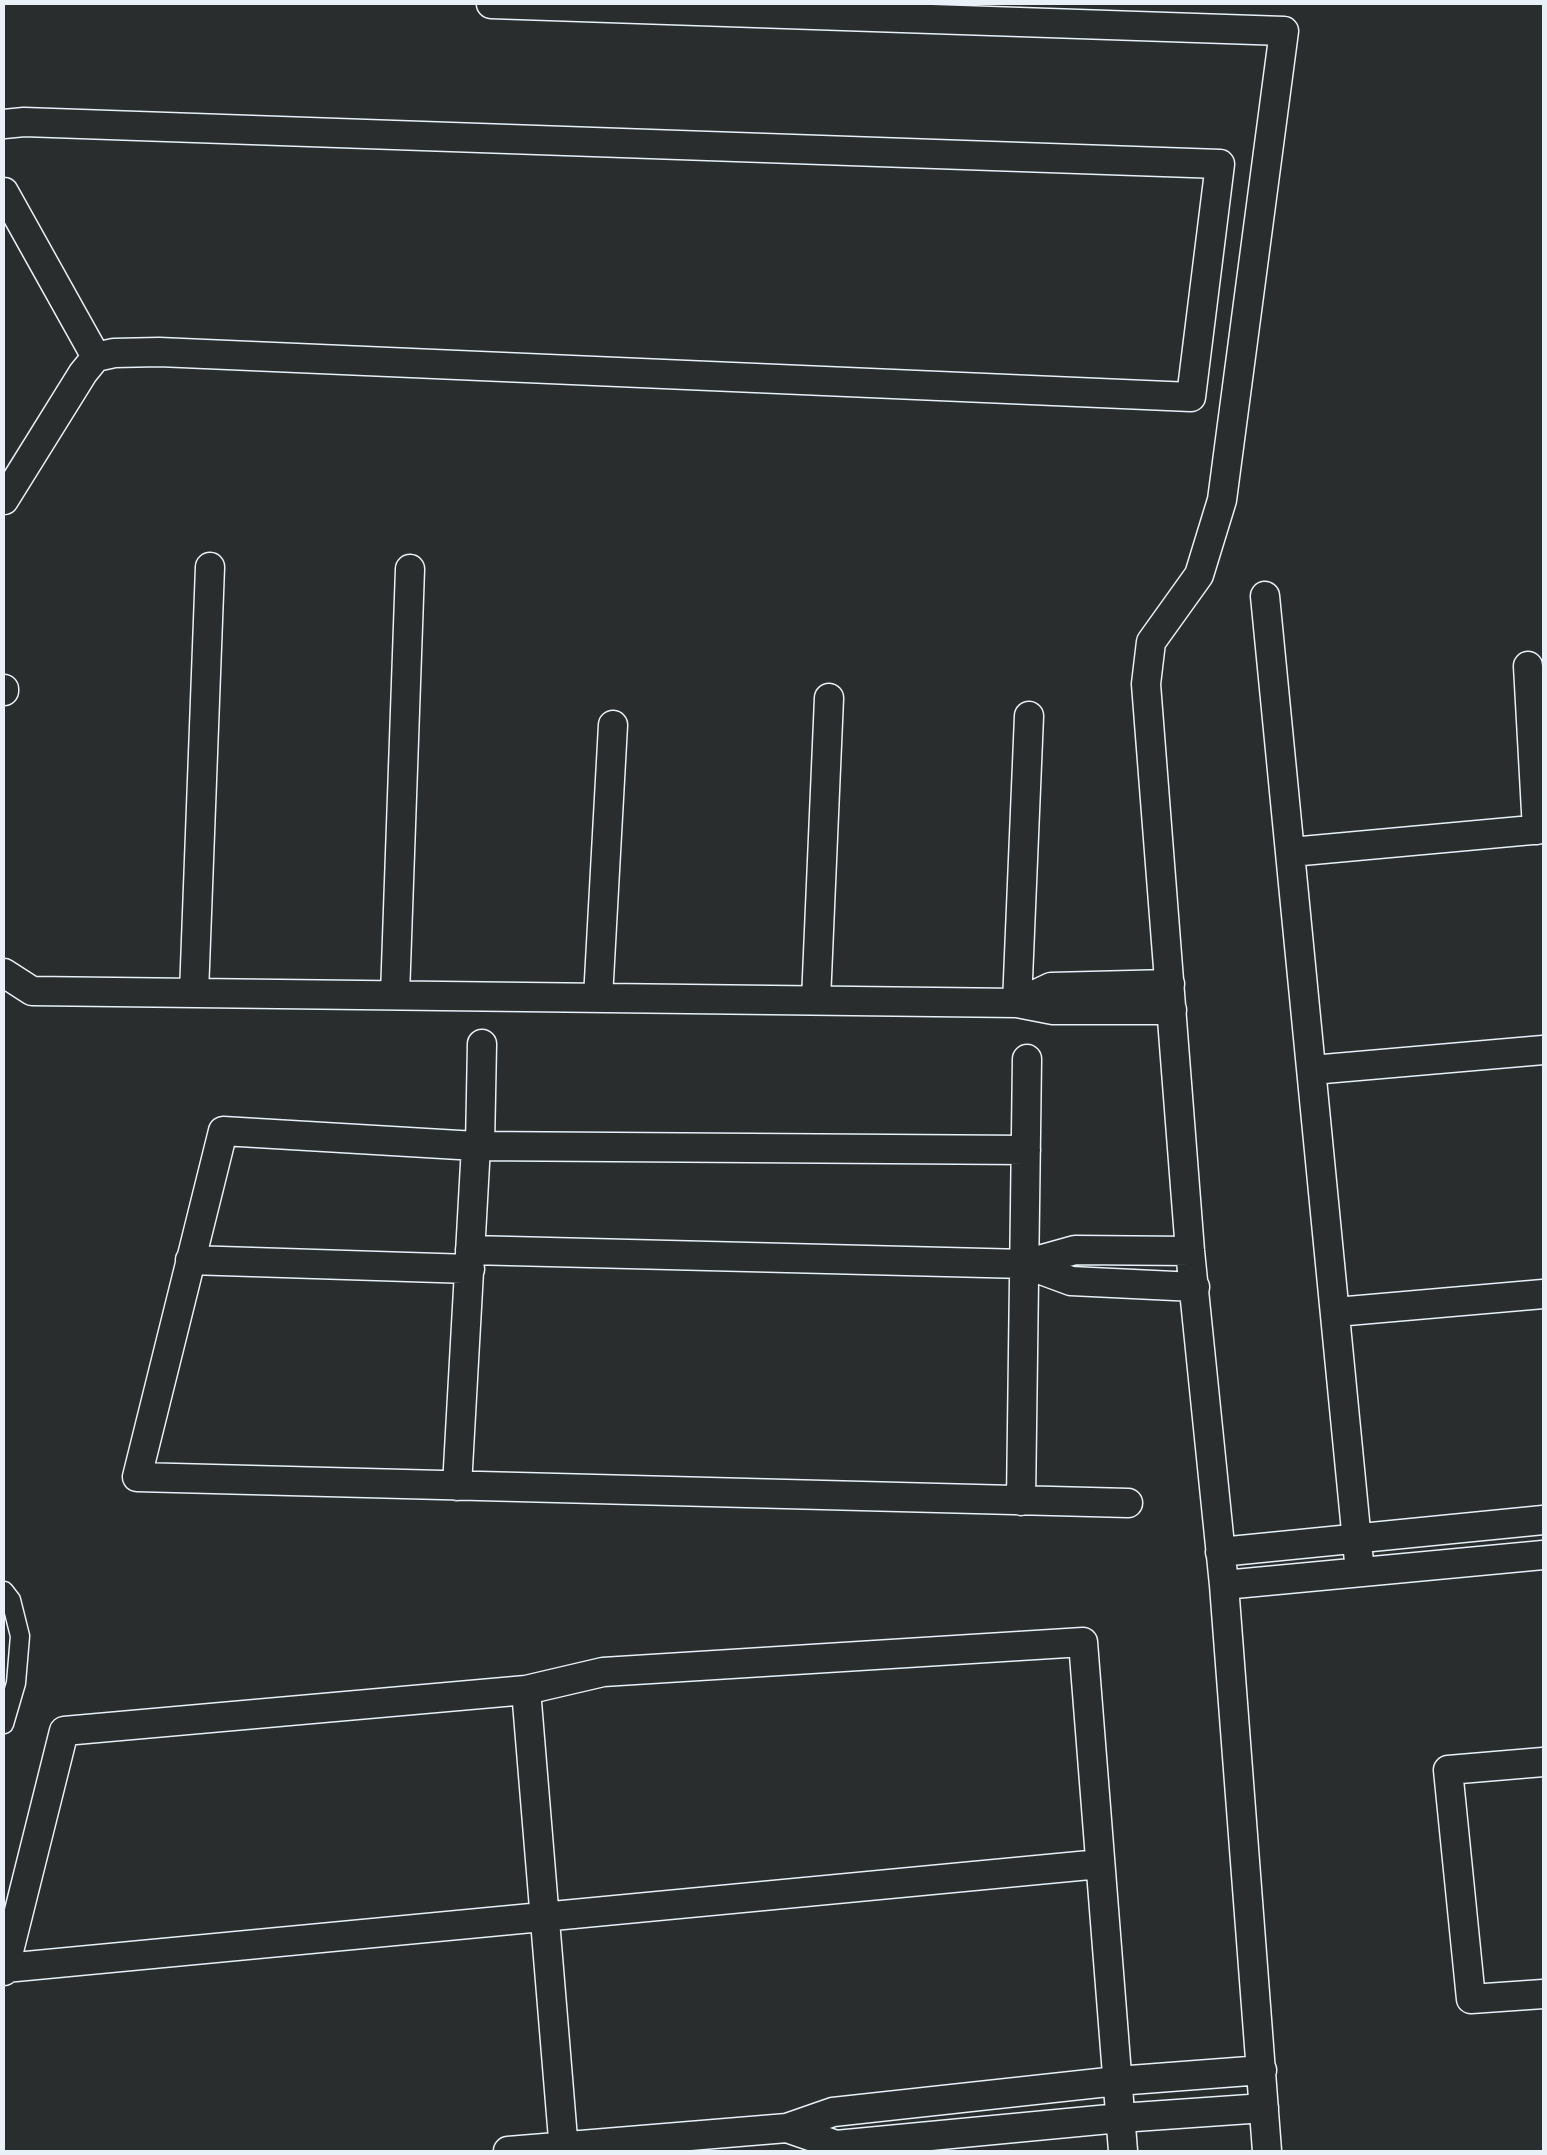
<!DOCTYPE html>
<style>
body{margin:0}
#map{position:relative;width:1547px;height:2155px;overflow:hidden;background:#2a2d2e;font-family:"Balsamiq Sans",sans-serif}
canvas{display:block}
.frame{position:absolute;inset:0;border:5px solid #e8f1f8;pointer-events:none}
</style>
<div id="map">
<canvas width="1547" height="2155"></canvas>
<div class="frame"></div>
</div>
<script>
const g = document.querySelector('canvas').getContext('2d');
g.lineJoin = 'round';
const toPath = rows => new Path2D(rows.map(r => 'M' + r).join(''));
function strokePath(path, color, width, dash) { g.strokeStyle = color; g.lineWidth = width; g.lineCap = dash ? 'butt' : 'round'; g.setLineDash(dash || []); g.stroke(path); }
const service = toPath([
 [4,1591,11,1600,20,1636,16,1683,4,1724]
]);
const minor = toPath([
 [491,4,1284,31,1222,500,1199,575,1151,642,1146,684,1190,1251,1224,1585,1267,2151],
 [4,124,24,122,1220,164,1191,397,159,352,114,353,96,357,83,373,4,500],
 [4,192,96,357],
 [1265,596,1360,1572],
 [1528,666,1537,830],
 [4,691,4,689],
 [1291,852,1543,829],
 [4,973,32,991,1017,1003,1053,1010,1172,1010],
 [194,993,210,567],
 [395,995,410,569],
 [598,998,613,725],
 [816,1000,829,698],
 [1017,1003,1029,716],
 [1017,1003,1051,987,1170,984],
 [1312,1070,1543,1050],
 [480,1146,482,1044],
 [1026,1150,476,1146,223,1131,137,1477,1128,1503],
 [470,1250,1025,1264,1075,1250,1190,1251],
 [190,1260,470,1269],
 [1025,1264,1071,1281,1195,1287],
 [1336,1312,1543,1294],
 [457,1486,476,1146],
 [1021,1501,1027,1059],
 [1220,1552,1543,1520],
 [1224,1585,1543,1555],
 [526,1690,564,2151],
 [1543,1762,1448,1770,1471,1999,1543,1994],
 [5,1968,1100,1864],
 [4,1971,64,1731,526,1690,603,1672,1083,1642,1123,2151],
 [787,2128,836,2145,1120,2118,1264,2108],
 [508,2151,787,2128,833,2112,1117,2081,1262,2070]
]);
strokePath(service, '#e8f1f8', 21);
strokePath(minor, '#e8f1f8', 31);
strokePath(service, '#2a2d2e', 18);
strokePath(minor, '#2a2d2e', 28);
</script>
